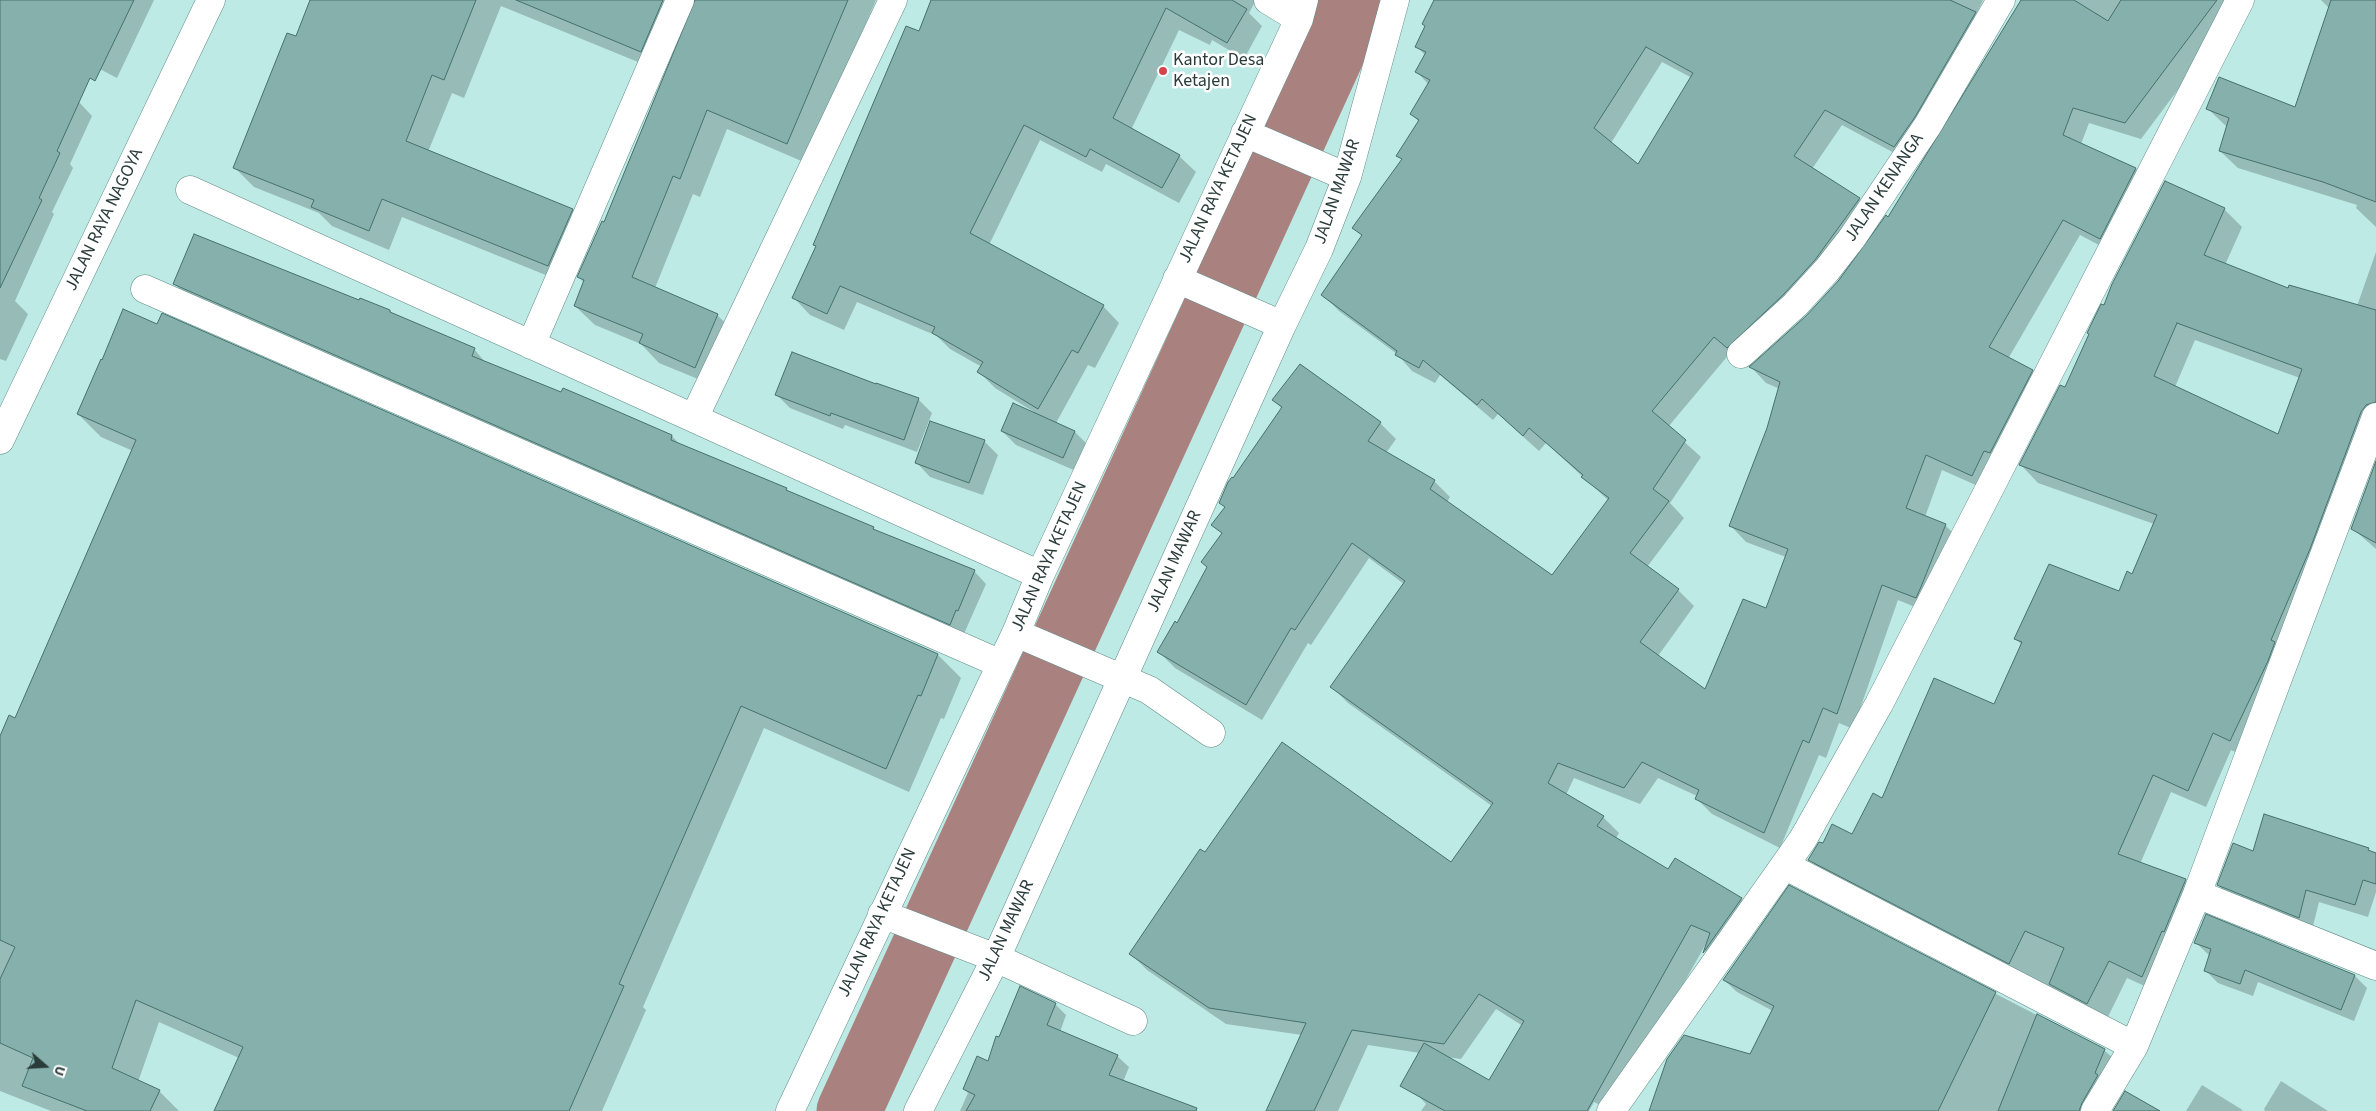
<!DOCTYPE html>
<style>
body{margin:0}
#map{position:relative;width:2376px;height:1111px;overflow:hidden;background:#bdeae5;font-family:"Source Sans 3",sans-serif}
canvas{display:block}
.north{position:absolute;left:20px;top:1041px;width:50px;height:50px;-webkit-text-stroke:4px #fff;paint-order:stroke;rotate:109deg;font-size:14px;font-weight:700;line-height:20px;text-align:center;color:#2a3c3a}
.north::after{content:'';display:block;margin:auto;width:18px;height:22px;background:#2a3c3a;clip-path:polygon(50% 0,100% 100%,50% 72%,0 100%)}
</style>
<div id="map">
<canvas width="2376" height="1111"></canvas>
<div class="north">U</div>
</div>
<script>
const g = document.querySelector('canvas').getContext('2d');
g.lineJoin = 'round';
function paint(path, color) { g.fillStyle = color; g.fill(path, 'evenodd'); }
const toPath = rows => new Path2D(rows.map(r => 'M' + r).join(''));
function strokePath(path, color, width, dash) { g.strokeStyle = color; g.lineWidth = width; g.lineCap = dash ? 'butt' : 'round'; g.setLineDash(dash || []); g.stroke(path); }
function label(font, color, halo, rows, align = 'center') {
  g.font = font + ' "Source Sans 3",sans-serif'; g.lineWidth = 5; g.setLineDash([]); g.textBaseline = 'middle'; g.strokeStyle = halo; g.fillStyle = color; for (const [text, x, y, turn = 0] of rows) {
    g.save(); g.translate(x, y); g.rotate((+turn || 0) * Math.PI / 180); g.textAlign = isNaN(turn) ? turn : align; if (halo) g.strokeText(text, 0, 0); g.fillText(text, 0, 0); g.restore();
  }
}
const shadow = toPath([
 [0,0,154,0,117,78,0,17],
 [312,0,876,0,806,163,727,129,700,197,693,194,655,288,717,315,737,334,715,386,659,363,641,344,595,325,575,306,584,283,579,277,605,224,630,158,697,4,690,7,660,71,501,6,464,98,452,93,428,152,572,210,591,230,568,284,402,217,389,250,332,226,319,213,254,187,234,167,296,38],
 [933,0,1256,0,1249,13,1262,26,1244,59,1212,40,1210,45,1179,30,1131,130,1179,156,1196,172,1179,203,1106,164,1102,172,1040,140,989,245,1103,306,1119,323,1095,368,1088,365,1056,423,1075,432,1088,445,1076,471,1016,445,1002,431,1034,412,995,388,979,372,982,367,950,349,937,336,857,302,844,330,810,315,794,298,817,247,814,244,920,33],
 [1445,0,1983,0,1931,110,1911,162,1842,125,1812,169,1859,199,1875,215,1731,352,1668,427,1701,457,1670,503,1684,518,1647,567,1678,590,1694,606,1658,656,1706,691,1766,610,1786,557,1746,542,1730,525,1768,428,1780,389,1766,383,1751,367,1806,317,1840,280,1889,218,1902,195,1953,117,2036,0,2245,0,2141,139,2089,123,2081,144,2136,169,2152,185,2116,254,2080,235,2008,359,2032,371,2048,387,1989,491,1942,470,1925,517,1945,525,1961,541,1932,614,1898,600,1853,729,1839,723,1826,758,1819,755,1780,848,1712,814,1696,798,1697,796,1658,778,1640,804,1574,778,1566,795,1603,817,1619,833,1616,838,1669,871,1675,860,1741,899,1757,915,1720,968,1705,953,1708,940,1612,1111,1594,1102,1589,1111,1421,1111,1426,1104,1416,1093,1420,1053,1368,1045,1338,1111,1267,1111,1302,1035,1226,1024,1147,970,1131,954,1205,854,1451,863,1492,806,1348,703,1332,687,1404,584,1369,558,1311,645,1308,643,1262,720,1175,668,1159,652,1177,624,1208,567,1223,534,1213,524,1226,508,1233,480,1282,409,1274,400,1300,366,1380,423,1396,439,1386,453,1434,481,1450,497,1447,502,1552,577,1609,501,1546,443,1539,451,1498,414,1493,420,1440,375,1435,383,1412,371,1397,354,1339,311,1323,295,1363,237,1354,228,1403,160,1398,156,1419,122,1412,114,1429,85,1417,72,1425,55,1417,47],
 [1662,62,1692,78,1638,166,1611,143],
 [1496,1009,1523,1026,1490,1082,1446,1057,1461,1059],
 [2321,0,2376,0,2376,227,2356,208,2357,205,2238,168,2220,151,2227,127,2208,109,2295,109,2330,9],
 [0,69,79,102,92,116,70,164,73,168,52,212,54,214,15,301,28,314,6,361,0,359],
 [2224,209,2242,227,2225,265,2288,290,2357,306,2376,252,2376,437,2248,758,2231,750,2206,807,2171,792,2140,864,2185,881,2203,898,2160,993,2127,978,2106,1021,1827,877,1809,859,1824,845,1853,835,1883,799,1995,706,2022,645,2015,638,2120,592,2132,575,2154,524,2038,483,2021,465,2066,389,2105,307],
 [2195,340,2300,378,2279,435,2175,387],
 [175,284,360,302,390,311,394,315,474,349,486,363,672,436,681,446,786,490,790,493,873,528,876,532,974,571,986,584,963,636,187,297],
 [162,315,938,655,961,678,944,719,941,718,909,792,764,728,643,1007,646,1010,602,1111,215,1111,239,1058,159,1022,138,1082,159,1091,179,1111,51,1111,0,1091,0,740,15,719,133,451,101,437,78,414,158,325],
 [876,386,918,399,932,413,917,452,845,425,843,429,790,408,777,395],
 [984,441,998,455,983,495,930,477,917,463],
 [2376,465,2376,549,2352,528],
 [2265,816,2368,850,2376,854,2376,892,2368,917,2319,902,2312,930,2231,898,2218,885,2253,852],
 [1790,887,2104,1050,2117,1062,2098,1111,1650,1111,1751,1056,1773,1011,1737,992,1724,980],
 [2195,942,2355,976,2367,988,2354,1021,2258,982,2253,996,2218,983,2205,970,2210,956],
 [1055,1004,1066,1015,1060,1032,1117,1056,1129,1067,1123,1082,1188,1111,960,1111,968,1093,964,1089,989,1062,1000,1039],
 [2281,1081,2328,1111,2265,1111,2264,1109],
 [2202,1085,2241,1109,2243,1111,2186,1111]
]);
const river = toPath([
 [849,1111,1337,43,1350,0]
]);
const building = toPath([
 [0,0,134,0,95,81,90,78,57,151,60,153,39,198,42,200,0,288,0,0],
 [310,0,476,0,444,80,432,75,406,141,573,209,548,266,382,199,369,231,311,207,314,200,233,168,287,33,296,36,310,0],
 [516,0,663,0,641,52,516,0],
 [695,0,848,0,787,144,707,110,680,179,673,176,632,277,718,314,695,368,639,343,643,334,574,306,584,280,577,277,602,221,604,222,695,0],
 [931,0,1232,0,1247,9,1227,43,1166,8,1113,118,1180,155,1162,188,1090,149,1086,157,1024,125,970,233,1104,305,1078,353,1072,350,1038,409,977,372,983,362,932,333,935,327,840,286,827,314,792,298,816,246,813,245,906,26,919,31,931,0],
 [1434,0,1950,0,1976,12,1915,117,1894,147,1825,110,1794,156,1860,198,1815,260,1784,294,1727,348,1714,337,1652,411,1686,440,1653,489,1669,501,1630,553,1679,589,1640,642,1705,689,1743,599,1766,608,1788,549,1729,526,1767,428,1780,382,1749,367,1806,316,1839,280,1886,215,1888,217,2021,0,2074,0,2108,21,2121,0,2217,0,2125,123,2073,108,2063,135,2136,168,2100,239,2063,220,1989,347,2033,370,1990,453,1984,451,1972,476,1926,455,1906,508,1946,524,1921,587,1916,598,1882,585,1837,714,1823,708,1809,743,1803,740,1764,833,1695,799,1699,790,1642,762,1624,788,1558,763,1548,783,1604,816,1597,826,1668,869,1675,858,1742,898,1703,953,1710,933,1691,925,1587,1111,1445,1111,1400,1086,1424,1043,1489,1080,1524,1021,1479,994,1444,1044,1352,1030,1314,1111,1266,1111,1306,1023,1209,1008,1129,954,1200,849,1205,852,1282,742,1451,862,1493,803,1330,687,1405,581,1352,543,1295,630,1291,628,1246,705,1157,652,1175,621,1177,623,1207,567,1201,562,1222,533,1211,525,1225,507,1219,503,1228,482,1232,477,1233,478,1282,407,1272,400,1300,364,1381,422,1368,441,1435,480,1430,489,1552,575,1609,498,1581,477,1583,475,1529,428,1523,436,1482,399,1477,405,1423,360,1419,368,1395,355,1397,351,1321,295,1362,235,1352,228,1402,159,1396,156,1419,120,1410,114,1430,80,1415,72,1426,52,1415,47,1425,26,1422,24,1434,0],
 [1646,47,1693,73,1638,164,1594,128,1646,47],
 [2331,0,2376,0,2376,202,2323,182,2219,151,2229,118,2206,109,2219,77,2295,107,2331,0],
 [2165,181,2225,208,2204,255,2288,288,2289,285,2376,310,2376,402,2366,405,2361,412,2310,549,2271,640,2275,642,2268,661,2230,741,2213,733,2188,791,2153,775,2118,854,2186,879,2164,932,2162,931,2142,977,2109,961,2087,1004,2049,984,2064,948,2025,931,2009,964,1808,860,1819,842,1823,843,1832,824,1852,834,1873,793,1882,798,1934,678,1994,704,2022,642,2014,639,2049,564,2119,591,2127,571,2132,574,2157,515,2019,465,2060,385,2065,387,2089,334,2087,333,2101,304,2104,305,2112,284,2165,181],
 [2177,323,2302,369,2278,434,2154,376,2177,323],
 [194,234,359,300,360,298,390,310,390,312,475,348,472,356,561,392,563,388,596,402,672,435,671,440,787,488,786,490,874,527,873,529,975,570,958,611,956,610,950,625,173,284,194,234],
 [123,309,157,324,162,313,938,654,921,696,918,695,886,769,741,706,619,984,624,986,569,1111,214,1111,243,1047,136,1000,112,1068,160,1090,150,1111,87,1111,22,1086,33,1058,0,1043,0,979,15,947,0,940,0,736,9,715,15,718,136,440,77,414,101,359,102,360,123,309],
 [792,352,876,384,876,383,919,398,904,440,831,413,830,416,775,395,792,352],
 [1013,403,1075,431,1063,458,1001,431,1013,403],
 [930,421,985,440,969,483,915,463,930,421],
 [2376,461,2376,543,2351,529,2376,461],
 [2264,814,2369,848,2368,850,2376,853,2376,884,2363,880,2355,905,2306,890,2299,918,2217,885,2233,843,2253,851,2264,814],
 [1789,885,1996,992,1938,1111,1649,1111,1667,1059,1684,1035,1750,1054,1774,1006,1723,980,1789,885],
 [2206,914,2355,975,2341,1010,2245,970,2240,984,2204,971,2211,949,2194,943,2206,914],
 [1020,986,1056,1003,1047,1025,1118,1055,1109,1075,1197,1108,1196,1111,966,1111,975,1095,963,1089,977,1056,988,1061,996,1036,999,1037,1020,986],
 [2037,1014,2105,1049,2095,1073,2098,1075,2082,1103,2079,1111,1998,1111,2037,1014],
 [2125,1091,2160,1111,2113,1111,2125,1091]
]);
const minor = toPath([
 [1268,0,1299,19],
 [1245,133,1347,177],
 [190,190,1040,575],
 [1177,279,1282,325],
 [145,289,1001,664],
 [531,345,680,0],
 [1741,354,1795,305,1827,270,1852,238,1928,125,2001,0],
 [694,418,893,0],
 [0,440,211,0],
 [1016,633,1149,690,1211,733],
 [1786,866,2134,1046],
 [2197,894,2376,966],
 [882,914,996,958,1133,1021],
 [790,1111,1016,633,1040,575,1299,19,1304,0],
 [918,1111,996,958,1282,325,1319,249,1347,177,1395,0],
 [1611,1111,1803,839,1879,704,2240,0],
 [2095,1111,2134,1046,2197,894,2376,417]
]);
const markers = [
 [1163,71,5,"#d4444d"]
];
const poiNames = [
 ["Kantor Desa",1173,61],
 ["Ketajen",1173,82]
];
const streetNames = [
 ["JALAN KENANGA",1885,188,-56],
 ["JALAN RAYA KETAJEN",1219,189,-65],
 ["JALAN MAWAR",1338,192,-71],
 ["JALAN RAYA NAGOYA",105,220,-64],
 ["JALAN RAYA KETAJEN",1050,557,-66],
 ["JALAN MAWAR",1175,562,-66],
 ["JALAN RAYA KETAJEN",878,923,-65],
 ["JALAN MAWAR",1007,931,-65]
];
paint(shadow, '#0003');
strokePath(river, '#a98280', 65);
paint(building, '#85b0ac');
strokePath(building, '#46706c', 1);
strokePath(minor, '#628c88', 29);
strokePath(minor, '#fff', 28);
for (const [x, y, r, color] of markers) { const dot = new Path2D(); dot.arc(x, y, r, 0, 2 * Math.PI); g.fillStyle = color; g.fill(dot); strokePath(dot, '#fff', 2); }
label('18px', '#2a3c3a', '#fff', poiNames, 'left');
label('18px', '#2a3c3a', '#fff', streetNames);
</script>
